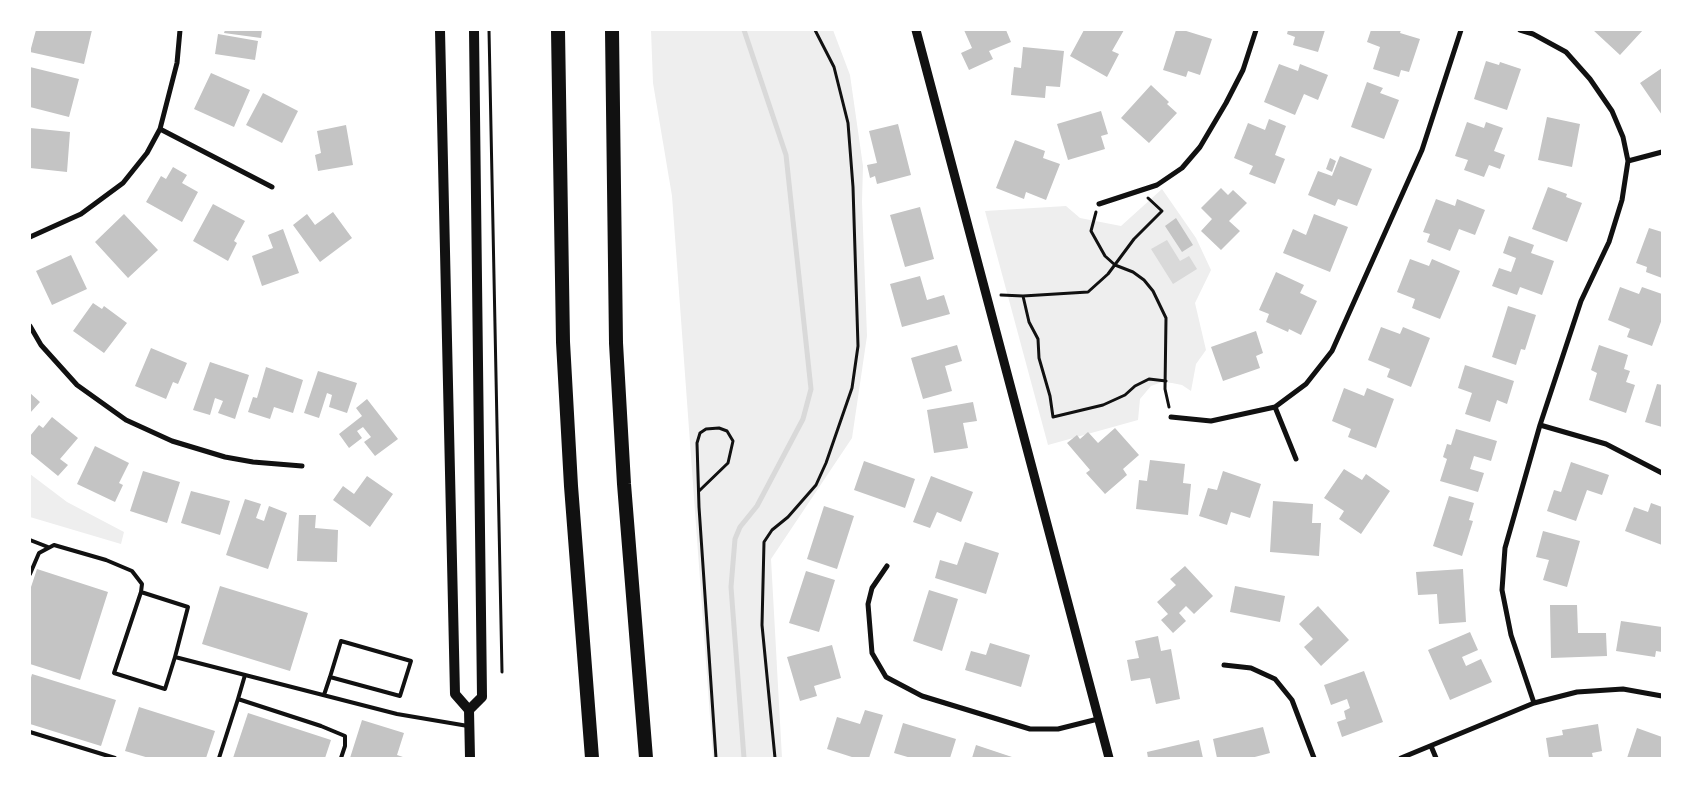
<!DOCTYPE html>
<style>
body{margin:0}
#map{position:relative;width:1692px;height:788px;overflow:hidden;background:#fff;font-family:"Fira Sans Condensed",sans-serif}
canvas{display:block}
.frame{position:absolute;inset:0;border:31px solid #fff;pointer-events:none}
</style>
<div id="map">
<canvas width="1692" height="788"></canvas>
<div class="frame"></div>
</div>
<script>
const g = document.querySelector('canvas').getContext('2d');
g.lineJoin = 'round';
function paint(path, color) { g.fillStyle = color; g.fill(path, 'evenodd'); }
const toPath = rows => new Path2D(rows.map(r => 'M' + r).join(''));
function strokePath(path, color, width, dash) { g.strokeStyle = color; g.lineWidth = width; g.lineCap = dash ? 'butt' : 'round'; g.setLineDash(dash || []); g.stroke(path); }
const green = toPath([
 [651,30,833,30,850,75,863,166,862,202,867,336,852,438,771,559,782,758,713,758,672,196,653,83],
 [1162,189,1196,238,1211,270,1195,303,1206,350,1196,364,1191,391,1182,385,1172,383,1162,382,1151,386,1140,399,1138,420,1048,445,985,211,1066,206,1080,218,1121,226],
 [30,474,67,502,124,532,121,544,30,517]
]);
const water = toPath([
 [1167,240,1180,261,1189,256,1197,269,1173,284,1151,249]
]);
const stream = toPath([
 [744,758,731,587,735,539,740,527,757,506,803,419,811,389,786,155,744,30]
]);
const building = toPath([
 [36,30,92,30,84,64,30,52],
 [225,30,262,30,261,38,224,33],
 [964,30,1006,30,1011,42,989,51,993,59,969,70,961,53,972,48],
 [1084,30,1124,30,1112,51,1119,54,1107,77,1070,56],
 [1176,30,1183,30,1212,39,1200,75,1188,71,1186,77,1163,70],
 [1288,30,1325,30,1318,52,1293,45,1295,37,1287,34],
 [1371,30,1401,30,1400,33,1420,39,1409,72,1401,70,1399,77,1373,69,1380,47,1367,42],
 [1593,30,1643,30,1620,55],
 [218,34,258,41,255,60,215,54],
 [1023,47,1064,51,1060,87,1046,86,1045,98,1011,95,1014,67,1021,68],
 [1486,61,1499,65,1500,62,1521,69,1507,110,1474,99],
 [1279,64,1298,71,1300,64,1328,75,1318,100,1304,94,1295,115,1264,102],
 [30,67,79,79,69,117,30,107],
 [1662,68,1662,115,1640,83],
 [211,73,250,90,234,127,194,109],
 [1367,82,1383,88,1380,93,1399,100,1384,139,1351,127],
 [1151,85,1169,102,1167,104,1177,113,1149,143,1121,118],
 [263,93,298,111,282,143,246,125],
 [1101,111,1108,134,1101,136,1105,149,1068,160,1057,124],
 [1547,117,1580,124,1572,167,1538,160],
 [1269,119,1286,126,1275,155,1285,159,1275,184,1249,174,1253,166,1234,158,1248,123,1265,130],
 [1467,122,1484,128,1486,122,1503,128,1494,151,1505,155,1500,169,1489,165,1484,177,1464,170,1468,160,1455,156],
 [898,124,911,175,877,184,875,176,870,178,867,165,877,163,869,131],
 [346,125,353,165,318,171,315,155,321,153,317,131],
 [30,128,70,132,67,172,30,168],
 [1015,140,1045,151,1043,158,1060,164,1046,200,1026,192,1024,199,996,188],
 [1340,156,1372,169,1357,206,1338,199,1335,206,1308,195,1318,171,1332,176],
 [1330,158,1336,161,1332,172,1326,169],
 [173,167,187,175,182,183,198,192,182,222,146,202,161,176,166,179],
 [1548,187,1567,194,1566,197,1582,203,1567,242,1532,229],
 [1221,188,1228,195,1233,190,1247,203,1229,221,1240,231,1221,250,1201,231,1212,219,1201,208],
 [1436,199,1455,206,1457,199,1485,210,1475,235,1459,229,1450,251,1427,242,1430,234,1423,232],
 [213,204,245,221,234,241,237,243,228,261,193,241],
 [920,207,934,259,905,267,890,215],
 [333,212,352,238,320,262,293,225,307,214,315,225],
 [124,214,158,250,128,278,95,242],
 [1314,214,1348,227,1330,272,1283,253,1293,229,1306,235],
 [1176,218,1193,245,1182,252,1165,226],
 [1649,228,1662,232,1662,278,1646,272,1647,267,1636,263],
 [283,229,299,273,262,286,252,256,273,248,268,235],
 [1509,236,1534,245,1531,253,1554,261,1542,295,1520,287,1517,295,1492,286,1499,268,1511,272,1516,258,1503,253],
 [71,255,87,289,52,305,36,271],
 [1410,259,1429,266,1432,259,1460,271,1440,319,1412,308,1415,299,1397,292],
 [1276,272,1304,285,1300,293,1317,301,1301,335,1289,329,1288,332,1266,322,1269,314,1259,310],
 [920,276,927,300,944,295,950,314,902,327,890,284],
 [1620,287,1639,294,1642,287,1662,294,1662,319,1652,346,1627,337,1630,329,1608,320],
 [93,303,102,309,104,306,127,323,104,353,73,331],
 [1508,306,1536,315,1525,350,1521,349,1516,365,1492,357],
 [1381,327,1400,334,1403,327,1430,338,1411,387,1387,377,1390,369,1368,360],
 [1256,331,1263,353,1256,356,1260,368,1223,381,1211,347],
 [957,345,962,361,945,366,952,391,923,399,911,358],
 [1599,345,1628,355,1624,369,1630,371,1626,382,1635,385,1626,413,1589,400,1597,373,1591,370],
 [151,348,187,363,178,384,173,382,166,399,135,386],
 [210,362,249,375,235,419,218,413,223,401,215,398,210,415,193,410],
 [1465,365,1514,381,1507,404,1497,400,1490,422,1465,414,1472,393,1458,388],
 [266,367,303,380,293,413,274,407,270,419,248,412,253,397,257,398],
 [318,371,357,383,347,413,329,407,332,395,327,393,319,418,304,413],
 [1657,384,1662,385,1662,427,1645,422],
 [1344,388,1364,396,1367,388,1394,399,1376,448,1348,437,1351,429,1332,421],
 [30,393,40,402,30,413],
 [367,399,398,439,375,456,364,442,371,437,363,427,357,431,362,438,349,448,339,434,362,416,356,408],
 [973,402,977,421,963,423,968,448,934,453,927,410],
 [52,417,78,438,60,459,68,465,58,476,30,453,30,436,39,425,43,428],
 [1115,428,1139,455,1123,469,1127,475,1105,494,1086,473,1090,470,1067,443,1077,435,1080,439,1088,432,1098,443],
 [1456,429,1497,441,1491,461,1474,456,1470,469,1484,473,1478,492,1440,481,1447,459,1443,457,1447,444,1451,445],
 [95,446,129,463,119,483,123,485,115,502,77,484],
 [1150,460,1185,464,1183,483,1191,484,1188,515,1136,509,1139,480,1147,481],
 [864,461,915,479,905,508,854,490],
 [1571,462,1609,475,1602,495,1587,490,1576,521,1547,511,1554,490,1561,492],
 [1344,469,1362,480,1366,474,1390,491,1361,534,1339,519,1344,511,1324,498],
 [143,471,180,482,167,523,130,511],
 [1223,471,1261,484,1250,518,1231,512,1227,525,1199,516,1208,488,1217,490],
 [367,476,393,494,370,527,333,500,343,486,354,494],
 [931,476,973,492,961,522,937,512,930,528,913,522],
 [191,491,230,501,220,535,181,523],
 [1449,496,1474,503,1469,520,1473,521,1462,556,1433,546],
 [245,499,261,504,256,518,264,521,269,506,287,513,268,569,226,555],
 [1273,501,1313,504,1312,523,1321,523,1319,556,1270,552],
 [1651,503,1662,507,1662,545,1625,531,1634,507,1648,512],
 [824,506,854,516,837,569,807,559],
 [299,515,316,515,315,528,338,530,337,562,297,561],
 [1543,531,1580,541,1567,587,1543,580,1549,560,1536,557],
 [965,542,999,553,986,594,935,578,940,560,957,565],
 [1185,566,1213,596,1194,614,1186,606,1179,613,1186,621,1173,633,1161,620,1168,614,1157,602,1176,585,1170,579],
 [37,569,108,592,80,680,30,664,30,590],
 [1463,569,1466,622,1439,624,1437,594,1418,595,1416,572],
 [806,571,835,580,819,632,789,623],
 [220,586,308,613,290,671,202,644],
 [1235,586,1285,596,1280,622,1230,612],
 [929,590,958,599,942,651,913,641],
 [1550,605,1577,605,1578,633,1606,633,1607,656,1551,658],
 [1318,606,1349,640,1321,666,1304,647,1313,639,1299,624],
 [1621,621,1662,627,1662,652,1656,651,1655,657,1616,651],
 [1470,632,1478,650,1462,657,1466,666,1481,659,1492,682,1450,700,1428,650],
 [1158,636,1161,651,1171,649,1180,699,1156,704,1150,678,1131,681,1127,660,1139,658,1135,641],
 [990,643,1030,655,1021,687,965,670,971,651,986,655],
 [832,645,841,678,814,686,817,696,800,701,787,657],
 [1364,671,1383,722,1342,737,1337,722,1346,719,1344,711,1350,708,1347,699,1331,705,1324,685],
 [32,674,116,700,101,746,30,724,30,681],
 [139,707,215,731,206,758,149,758,125,751],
 [865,710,883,715,869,758,855,758,827,749,837,717,860,724],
 [248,713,331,740,325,758,233,758],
 [362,720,404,733,397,755,406,758,350,758],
 [903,723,956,739,950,758,911,758,894,753],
 [1598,724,1602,751,1592,753,1593,758,1549,758,1546,738,1563,735,1562,730],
 [1263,727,1270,753,1251,758,1217,758,1213,739],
 [1637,728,1662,737,1662,758,1627,758],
 [1199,740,1203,758,1148,758,1147,752],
 [976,745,1015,758,972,758]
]);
const path = toPath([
 [489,30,502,672],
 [1096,212,1091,231,1105,256,1115,265,1133,272,1144,280,1153,291,1166,318,1165,389,1169,407],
 [1001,295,1023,296,1029,322,1038,339,1039,358,1050,396,1053,417,1103,405,1125,395,1135,386,1149,379,1166,381],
 [1023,296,1088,292,1108,274,1134,239,1162,211,1148,198],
 [699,491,728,463,733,441,727,431,719,428,706,429,700,433,697,443,699,507,716,758],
 [775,758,762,625,764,542,772,530,788,517,816,485,826,463,852,388,858,346,853,187,848,123,834,67,815,30]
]);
const service = toPath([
 [30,540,48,547],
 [30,574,39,553,54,545,106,560,132,571,142,584,141,592],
 [175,657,188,607,141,592,114,673,165,689,175,657,397,714,468,726],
 [324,695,330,677,341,641,411,661,400,696,330,677],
 [238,699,245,675],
 [30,732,115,758],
 [219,758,238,699,321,726,345,736,345,746,341,758]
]);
const minor = toPath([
 [1520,30,1533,34,1566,52,1590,79,1612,111,1623,137,1628,161,1622,200,1609,242,1581,301,1540,425,1505,548,1502,590,1511,635,1534,703],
 [160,129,272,187],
 [1628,161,1662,152],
 [1099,204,1157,185,1182,168,1200,147,1226,103,1243,70,1256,30],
 [30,237,81,214,123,183,147,153,160,129,177,63,180,30],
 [30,326,41,345,77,385,126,420,172,441,225,457,253,462,302,466],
 [1275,407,1296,459],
 [1171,417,1211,421,1275,407,1306,384,1332,351,1422,150,1461,30],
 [1540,425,1606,444,1662,473],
 [887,566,872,588,868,604,872,653,886,677,922,696,1030,729,1058,729,1098,719],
 [1224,665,1251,668,1275,679,1292,700,1314,758],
 [1431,746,1436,758],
 [1401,758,1534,703,1577,692,1623,689,1662,696]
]);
const tertiary = toPath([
 [916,30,1109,758]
]);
const secondary = toPath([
 [440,30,455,694,469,710,470,758],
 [469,710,482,697,474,30]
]);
const motorway = toPath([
 [558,30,563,342,571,486,592,758],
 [612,30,616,343,624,484,646,758]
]);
paint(green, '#eee');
paint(water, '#d9d9d9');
strokePath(stream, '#d9d9d9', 5);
paint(building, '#c4c4c4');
strokePath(path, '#111', 3);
strokePath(service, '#111', 4);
strokePath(minor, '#111', 5);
strokePath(tertiary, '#111', 9);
strokePath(secondary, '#111', 10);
strokePath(motorway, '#111', 14);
</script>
